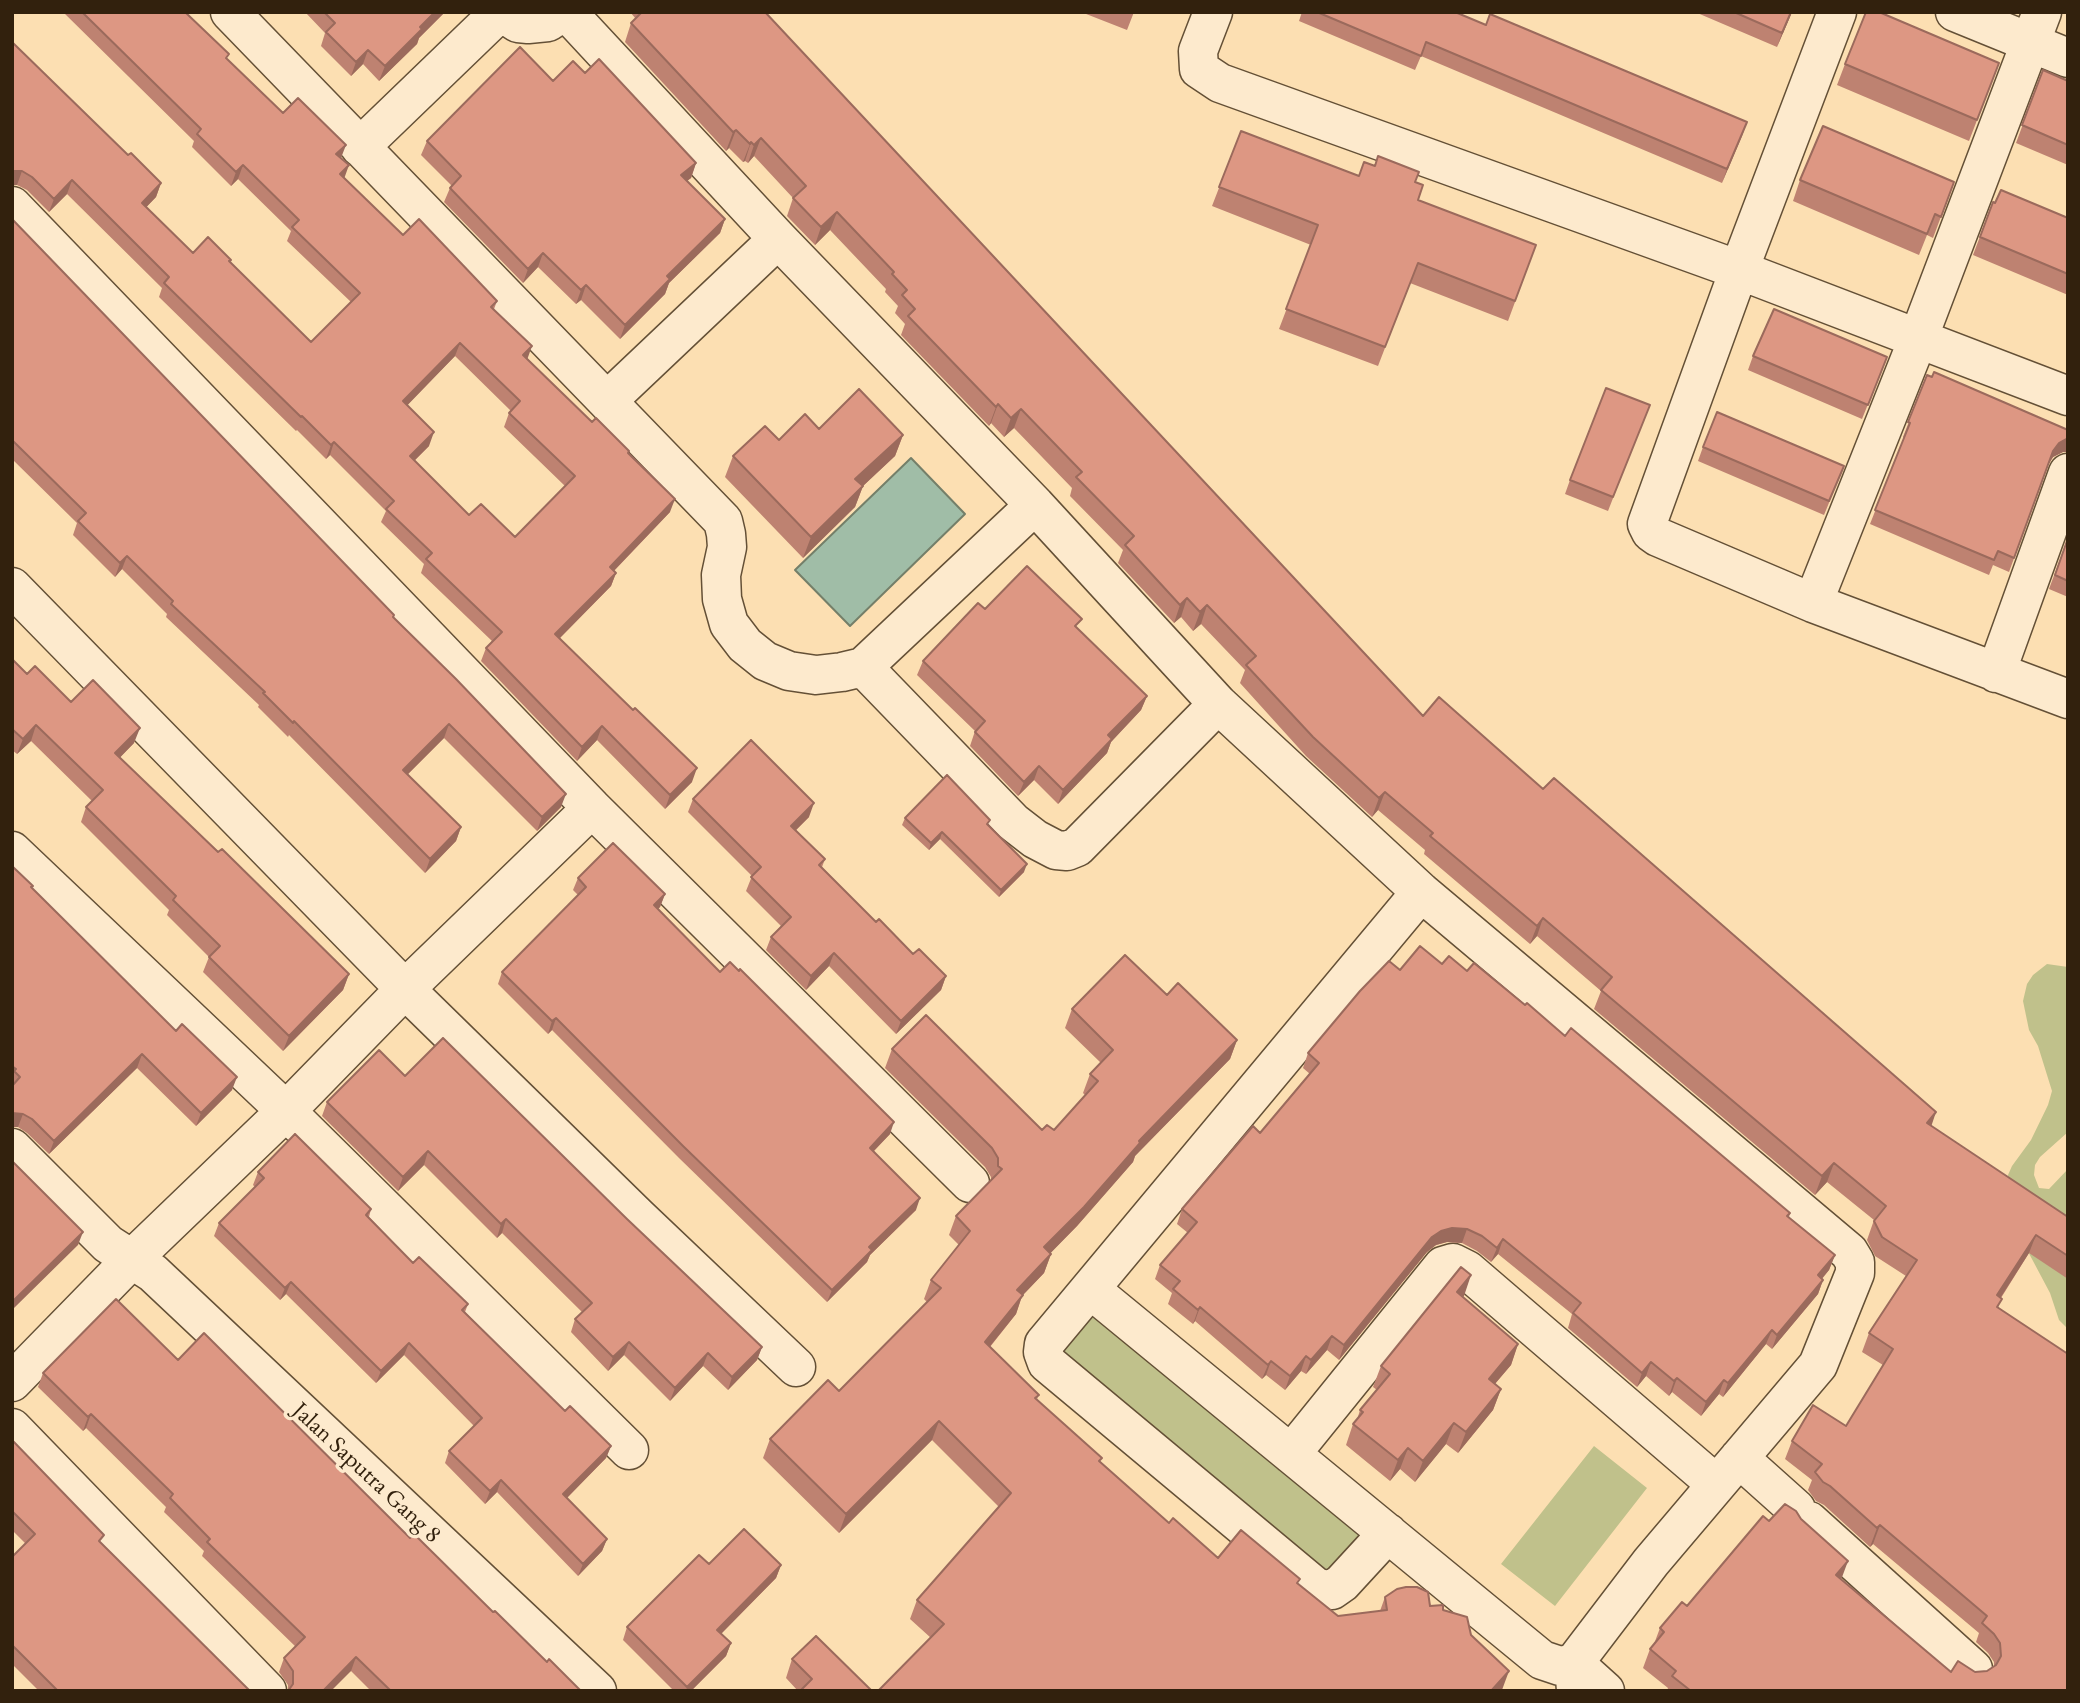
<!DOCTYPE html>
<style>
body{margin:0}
#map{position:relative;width:2080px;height:1703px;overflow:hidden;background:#fcdfb2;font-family:"EB Garamond",serif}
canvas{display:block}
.frame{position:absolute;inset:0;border:14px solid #32210d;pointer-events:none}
</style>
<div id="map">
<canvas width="2080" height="1703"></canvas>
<div class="frame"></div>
</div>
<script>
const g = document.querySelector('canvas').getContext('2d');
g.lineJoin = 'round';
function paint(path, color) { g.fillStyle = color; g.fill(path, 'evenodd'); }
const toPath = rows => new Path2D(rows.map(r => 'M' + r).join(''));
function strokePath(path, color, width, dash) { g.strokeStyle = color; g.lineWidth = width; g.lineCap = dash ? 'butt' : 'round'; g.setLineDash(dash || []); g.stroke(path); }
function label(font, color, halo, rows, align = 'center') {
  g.font = font + ' "EB Garamond",serif'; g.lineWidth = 7; g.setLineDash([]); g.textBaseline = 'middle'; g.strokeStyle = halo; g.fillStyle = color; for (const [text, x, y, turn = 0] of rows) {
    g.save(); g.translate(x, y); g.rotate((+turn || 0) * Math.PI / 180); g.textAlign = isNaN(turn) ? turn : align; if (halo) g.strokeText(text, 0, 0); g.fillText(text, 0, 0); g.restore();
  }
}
const green = toPath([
 [2047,964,2068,967,2068,1132,2040,1157,2035,1165,2034,1175,2039,1188,2049,1189,2068,1169,2068,1329,2059,1320,2050,1293,2024,1244,2009,1188,2008,1175,2012,1166,2031,1140,2048,1105,2052,1091,2038,1046,2029,1030,2023,1001,2027,984,2033,975],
 [1099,1317,1359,1534,1359,1538,1333,1567,1326,1570,1319,1567,1062,1351,1091,1318],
 [1594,1446,1647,1488,1555,1606,1501,1564]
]);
const water = toPath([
 [911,458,965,514,850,626,795,570,911,458]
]);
const minor = toPath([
 [230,12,723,521,726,534,727,547,721,575,722,599,729,624,745,645,765,661,789,671,816,675,842,672,863,667,1035,505],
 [501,12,518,23,528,24,548,22,563,12],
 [567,12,778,239,1035,505,1218,704,1421,892,1849,1252,1855,1262,1855,1273,1818,1365,1651,1562,1574,1663,1576,1691],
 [1213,12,1198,51,1199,69,1220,83,1739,270,2068,396],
 [1837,12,1739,270,1647,524,1651,532,1658,537,1813,603,2068,699],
 [1955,12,2068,58],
 [360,147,500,12],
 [12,206,592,808,970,1183],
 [607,401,778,239],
 [12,587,405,989,637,1216,796,1367],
 [1813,603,1918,339,2042,12],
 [863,667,1013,822,1035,839,1056,850,1067,851,1077,847,1218,704],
 [1996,673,2068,473],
 [12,851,286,1111,629,1450],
 [12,1148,108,1244,153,1273,597,1691],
 [1090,1289,1542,1660,1560,1666,1574,1663,1605,1691],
 [12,1382,132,1259,286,1111,405,989,592,808],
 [12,1428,267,1691],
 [1291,1454,1443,1266,1453,1263,1467,1270,1716,1484],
 [1739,1458,1796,1509],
 [1809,1521,1973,1669],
 [1388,1533,1342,1583,1332,1590,1317,1588,1047,1363,1043,1352,1044,1344,1421,892]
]);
const wall = toPath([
 [63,12,185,12,227,59,283,113,341,158,344,178,403,235,497,301,494,309,528,359,592,422,628,453,670,512,614,571,616,573,611,586,560,638,692,782,665,809,597,740,577,761,481,661,486,648,492,641,421,573,424,564,381,522,386,511,330,455,326,459,297,430,296,431,159,297,162,288,67,194,49,212,27,190,17,185,12,185,12,42,128,155,161,183,156,197,146,207,193,253,231,260,230,262,311,342,351,302,287,241,291,231,238,179,231,186,192,147,194,141],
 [455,356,511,411,509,413,504,427,565,486,515,537,469,515,414,461,429,446,407,405],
 [305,12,445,12,419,38,417,44,379,81,363,64,351,76,321,46,325,33],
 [630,12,765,12,1423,716,1543,789,1931,1126,2068,1217,2068,1279,2029,1253,2001,1298,1998,1308,2068,1691,1667,1691,1668,1688,1643,1668,1650,1649,1654,1644,1660,1628,1687,1606,1841,1580,1951,1672,1987,1671,1994,1666,1994,1662,1988,1653,1976,1642,1979,1633,1873,1544,1870,1547,1824,1505,1816,1501,1808,1490,1812,1480,1785,1459,1792,1441,1846,1426,1883,1365,1862,1352,1869,1333,1906,1276,1875,1256,1867,1240,1874,1220,1827,1182,1815,1195,1594,1009,1601,991,1537,936,1530,944,1424,854,1425,850,1378,810,1372,817,1306,756,1240,683,1245,670,1201,624,1193,631,1181,617,1174,623,1118,563,1123,550,1070,496,1072,488,1014,428,1004,437,991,423,989,426,901,335,905,324,895,313,898,306,885,292,886,289,830,230,815,245,787,216,793,198,754,156,748,163,745,161,743,162,729,148,726,151,625,42,631,23,636,19],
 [1081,12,1134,12,1127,30],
 [1302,12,1455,12,1486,25,1747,122,1722,183,1421,56,1415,70,1299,21],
 [1695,12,1792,12,1777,47],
 [1999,63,1969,141,1837,85,1845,64],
 [2043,70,2068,81,2068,165,2016,143],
 [585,73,696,163,691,178,687,181,725,219,720,233,669,283,665,294,620,339,581,300,576,304,538,267,523,283,444,202,450,188,452,186,421,155,427,141,553,81],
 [1241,131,1359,176,1416,182,1418,200,1536,245,1508,321,1410,283,1378,366,1279,329,1311,245,1212,206],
 [1800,180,1954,182,1933,238,1927,235,1919,255,1793,201],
 [1993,202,2068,218,2068,295,1973,255],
 [12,219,394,615,393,618,561,807,537,831,444,738,407,775,461,827,456,841,425,873,289,735,288,737,258,707,259,705,166,617,167,614,122,569,115,577,73,535,77,523,12,459],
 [1753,356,1881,372,1862,419,1748,370],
 [1927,375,2063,452,2053,457,2048,465,2009,572,1993,565,1989,575,1870,524,1904,438,1903,437],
 [1644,419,1608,511,1565,494,1570,480],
 [819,429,903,435,895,456,863,486,855,507,803,558,725,477,733,456,779,440],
 [1703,447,1844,466,1824,515,1698,461],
 [2068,538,2068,597,2049,589],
 [985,609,1078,629,1147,696,1141,710,1111,742,1107,753,1058,804,1034,780,1018,796,970,746,975,731,917,675,923,661],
 [12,659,27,674,134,743,119,758,349,974,343,990,283,1051,203,972,209,957,167,915,169,910,81,822,86,807,92,801,31,741,17,754,12,750],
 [693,799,809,817,796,830,825,859,822,867,876,922,913,954,946,976,941,990,896,1034,829,966,806,990,766,950,771,937,781,926,746,891,752,876,688,812],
 [905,818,988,826,1024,872,999,897,940,839,929,850,902,825],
 [12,866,32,888,232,1090,196,1126,137,1068,49,1154,27,1133,18,1127,12,1127],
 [578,878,665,894,660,907,658,909,720,972,890,1134,874,1151,916,1210,870,1255,867,1262,827,1302,679,1158,552,1030,548,1034,498,984,502,972,578,895,573,890],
 [1442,964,1467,971,1525,1005,1790,1213,1789,1217,1835,1255,1829,1270,1822,1279,1823,1280,1818,1294,1772,1349,1766,1344,1723,1397,1719,1394,1701,1416,1672,1392,1669,1396,1646,1376,1637,1387,1568,1328,1572,1314,1498,1254,1491,1262,1477,1251,1462,1243,1447,1242,1436,1245,1427,1252,1339,1360,1327,1350,1306,1374,1301,1371,1285,1390,1266,1375,1262,1379,1195,1321,1193,1324,1168,1304,1172,1293,1155,1279,1160,1265,1188,1233,1177,1224,1182,1209,1260,1133,1310,1074,1303,1068,1308,1053,1400,970],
 [1167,995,1237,1040,1230,1059,1135,1156,1133,1162,1077,1226,1050,1253,1051,1254,1044,1273,1022,1296,1016,1314,990,1347,1039,1395,1037,1399,1101,1462,1169,1523,1218,1558,1298,1584,1338,1616,1380,1611,1385,1597,1430,1606,1443,1610,1471,1635,1502,1690,931,1638,910,1619,917,1600,999,1507,932,1440,839,1533,763,1458,770,1439,839,1391,927,1302,924,1299,931,1280,959,1245,949,1235,956,1216,991,1180,991,1177,985,1167,885,1068,892,1049,1042,1130,1054,1130,1085,1095,1083,1093,1090,1074,1101,1063,1065,1028,1072,1009],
 [405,1076,627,1219,762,1347,757,1360,728,1390,703,1366,670,1401,624,1355,608,1371,571,1332,575,1319,582,1312,502,1233,497,1238,424,1165,398,1191,322,1116,327,1102],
 [258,1172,371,1209,369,1217,413,1263,468,1304,465,1312,565,1411,611,1446,606,1458,567,1498,607,1539,602,1551,578,1576,497,1492,485,1504,445,1463,449,1451,474,1426,404,1355,376,1383,286,1294,280,1300,214,1236,219,1223,255,1187,253,1185],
 [1464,1296,1463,1297,1518,1344,1511,1365,1495,1384,1501,1389,1493,1410,1458,1453,1446,1444,1415,1482,1400,1469,1390,1481,1346,1445,1353,1424,1357,1420,1360,1410,1377,1390,1373,1387,1381,1366],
 [178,1360,410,1538,493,1612,547,1662,581,1691,371,1691,351,1671,288,1691,288,1685,279,1672,284,1658,296,1647,202,1556,204,1551,164,1512,166,1507,86,1428,83,1431,38,1387,43,1373],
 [12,1440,101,1544,250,1691,39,1691,12,1664,12,1557,26,1544,12,1530],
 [709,1564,781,1565,776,1578,721,1634,731,1643,726,1656,691,1691,674,1691,623,1640,627,1627],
 [792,1659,872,1691,798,1691,786,1678]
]);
const shadedWall = toPath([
 [435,12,445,12,419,38,417,44,379,81,385,66,420,27],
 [1791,12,1792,12,1777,47,1782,33],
 [368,50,363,64,351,76,356,62],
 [1747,122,1742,136,1722,183,1727,169],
 [736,130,729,148,726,151,733,132],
 [761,138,754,156,748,163,754,145],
 [751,142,745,161,743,162,750,144],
 [346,145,341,158,336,154],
 [696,163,691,178,676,189,681,175],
 [243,165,238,179,231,186,236,172],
 [349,165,344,179,340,174],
 [12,171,22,171,17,185,12,185],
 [72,180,67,194,49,212,54,199],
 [161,183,156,197,137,217,142,203],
 [837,212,830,230,815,245,821,227],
 [725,219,720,233,669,283,665,294,620,339,625,325,667,276],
 [543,253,538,267,523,283,528,269],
 [586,285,581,300,576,304,581,290],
 [460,343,455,356,398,415,403,401],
 [532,346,527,360,523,355],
 [998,404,991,423,989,426,996,407],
 [1021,409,1014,428,1004,437,1011,418],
 [434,432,429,446,405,470,410,456],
 [903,435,895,456,848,500,855,479],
 [2068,438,2068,452,2063,452,2053,457,2048,465,2053,451,2059,443],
 [334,442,330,455,326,459,331,445],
 [863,486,855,507,803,558,811,537],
 [675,499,670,512,605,580,610,567],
 [127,556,122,569,115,577,120,563],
 [616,573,611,586,550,648,555,634],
 [1187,598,1181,617,1174,623,1180,605],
 [1207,605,1201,624,1193,631,1200,612],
 [1147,696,1141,710,1111,742,1107,753,1058,804,1063,790,1108,735],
 [449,724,444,738,398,784,403,770],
 [36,725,31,741,17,754,23,739],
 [602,726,597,740,577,761,582,747],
 [140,728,134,743,109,769,115,753],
 [1039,766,1034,780,1018,796,1024,782],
 [697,768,692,782,665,809,670,795],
 [1385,792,1378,810,1372,817,1379,798],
 [566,794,561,807,537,831,542,817],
 [814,803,809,817,786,840,791,826],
 [461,827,456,841,425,873,430,859],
 [942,832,940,839,929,850,931,843],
 [1027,864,1024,872,999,897,1001,890],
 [665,894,660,907,649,918,654,905],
 [1543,918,1537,936,1530,944,1537,926],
 [834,953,829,966,806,990,811,976],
 [349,974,343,990,283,1051,289,1036],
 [946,976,941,990,896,1034,901,1021],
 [556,1018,552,1030,548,1034,552,1021],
 [1237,1040,1230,1059,1135,1156,1133,1162,1077,1226,1038,1266,1044,1247,1139,1141],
 [142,1054,137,1068,49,1154,54,1141],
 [237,1077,232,1090,196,1126,201,1113],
 [1936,1112,1930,1130,1927,1123],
 [12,1113,23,1114,18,1127,12,1127],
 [894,1122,890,1134,865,1160,870,1148],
 [428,1151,424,1165,398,1191,403,1177],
 [1834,1163,1827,1182,1815,1195,1822,1176],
 [920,1198,916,1210,870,1255,867,1262,827,1302,832,1290,869,1247],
 [506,1219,502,1233,497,1238,501,1224],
 [1452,1228,1467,1229,1462,1243,1447,1242,1436,1245,1427,1252,1339,1360,1344,1345,1432,1237,1441,1231],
 [83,1232,78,1245,12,1310,12,1302],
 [2036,1235,2029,1253,1990,1314,1997,1295],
 [1503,1239,1498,1254,1491,1262,1497,1248],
 [1051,1254,1044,1273,1022,1296,1016,1314,978,1361,985,1342,1017,1290],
 [1835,1255,1829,1270,1813,1289,1818,1275],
 [1471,1275,1464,1296,1449,1313,1457,1292],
 [1823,1280,1818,1294,1772,1349,1777,1335],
 [291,1282,286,1294,280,1300,285,1288],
 [1200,1307,1195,1321,1193,1324,1198,1310],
 [1772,1330,1766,1344,1723,1397,1728,1383],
 [1332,1336,1327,1350,1306,1374,1311,1360],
 [629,1342,624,1355,608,1371,613,1357],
 [409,1343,404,1355,376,1383,381,1371],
 [1518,1344,1511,1365,1481,1400,1489,1379],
 [762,1347,757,1360,728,1390,732,1377],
 [708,1353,703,1366,670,1401,675,1388],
 [1306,1356,1301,1371,1285,1390,1290,1376],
 [1271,1361,1266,1375,1262,1379,1268,1365],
 [1651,1362,1646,1376,1637,1387,1642,1373],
 [1677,1378,1672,1392,1669,1396,1674,1381],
 [1724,1380,1719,1394,1701,1416,1706,1402],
 [1501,1389,1493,1410,1458,1453,1466,1432],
 [91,1414,86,1428,83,1431,88,1417],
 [939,1421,932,1440,839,1533,846,1514],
 [1454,1423,1446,1444,1415,1482,1423,1461],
 [611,1446,606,1458,558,1507,563,1494],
 [1408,1448,1400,1469,1390,1481,1398,1460],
 [501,1480,497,1492,485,1504,490,1491],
 [1880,1525,1873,1544,1870,1547,1877,1528],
 [607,1539,602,1551,578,1576,583,1564],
 [1848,1561,1841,1580,1836,1575],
 [781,1565,776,1578,713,1642,717,1630],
 [731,1643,726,1656,691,1691,686,1691,687,1687],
 [356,1657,351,1671,331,1691,323,1691],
 [1509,1671,1502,1690,1491,1691]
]);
const building = toPath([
 [82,12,185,12,229,54,226,58,283,113,298,98,346,145,336,154,349,165,340,174,403,235,419,219,497,301,491,307,532,346,523,355,592,422,596,418,629,451,628,453,675,499,610,567,616,573,555,634,633,710,635,708,697,768,670,795,602,726,582,747,486,648,502,632,426,559,432,553,386,509,394,501,334,442,331,445,302,416,301,417,164,283,169,277,72,180,54,199,32,177,22,171,12,171,12,42,128,155,131,153,161,183,142,203,193,253,208,237,231,260,229,261,311,342,360,293,292,227,299,220,243,165,236,172,197,134,201,129,82,12],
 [460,343,520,401,509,413,575,476,515,537,481,504,469,515,410,456,434,432,403,401,460,343],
 [324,12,435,12,420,27,422,29,385,66,368,50,356,62,326,32,335,23,324,12],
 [642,12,765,12,1423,716,1439,697,1543,789,1554,778,1936,1112,1927,1123,2068,1217,2068,1256,2036,1235,1997,1295,2002,1299,1997,1307,2068,1354,2068,1691,1691,1691,1672,1676,1676,1671,1650,1649,1664,1632,1660,1628,1682,1602,1687,1606,1763,1516,1769,1521,1785,1504,1796,1511,1801,1519,1848,1561,1836,1575,1951,1672,1958,1661,1975,1672,1987,1671,1996,1665,2001,1656,2000,1643,1994,1634,1982,1623,1987,1616,1880,1525,1877,1528,1830,1486,1823,1482,1815,1472,1822,1464,1792,1441,1813,1405,1846,1426,1893,1349,1869,1333,1917,1260,1882,1237,1874,1221,1886,1206,1834,1163,1822,1176,1601,990,1612,977,1543,918,1537,926,1430,836,1433,833,1385,792,1379,798,1313,737,1246,665,1256,656,1207,605,1200,612,1187,598,1180,605,1125,545,1134,536,1076,477,1082,472,1021,409,1011,418,998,404,996,407,908,316,915,309,902,295,907,290,892,274,894,272,837,212,821,227,793,198,806,186,761,138,754,145,751,142,750,144,736,130,733,132,631,23,642,12],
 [1317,12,1455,12,1486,25,1490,14,1747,122,1727,169,1426,42,1421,56,1317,12],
 [1734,12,1791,12,1782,33,1734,12],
 [1866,12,1879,12,1999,63,1977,120,1845,64,1866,12],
 [520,47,553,81,573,61,585,73,599,59,696,163,681,175,725,219,667,276,670,279,625,325,586,285,581,290,543,253,528,269,450,188,461,176,427,141,520,47],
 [2043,70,2068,81,2068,145,2022,125,2043,70],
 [1823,126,1954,182,1941,217,1935,214,1927,234,1800,180,1823,126],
 [1241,131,1359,176,1364,162,1375,166,1378,156,1419,172,1415,182,1423,185,1418,200,1536,245,1515,301,1418,263,1385,347,1286,309,1318,225,1219,187,1241,131],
 [2001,190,2068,218,2068,274,1980,237,1993,202,1995,203,2001,190],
 [12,219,394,615,393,617,456,679,566,794,542,817,449,724,403,770,461,827,430,859,294,721,293,723,263,693,265,692,171,604,173,601,127,556,120,563,78,521,86,513,12,440,12,219],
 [1774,309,1887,357,1868,405,1753,356,1774,309],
 [1934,372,2068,430,2068,438,2059,443,2053,451,2014,558,1998,551,1994,560,1875,510,1910,423,1908,422,1927,375,1932,377,1934,372],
 [1606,388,1650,405,1613,497,1570,480,1606,388],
 [859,389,903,435,855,479,863,486,811,537,733,456,765,426,779,440,805,414,819,429,859,389],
 [1717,412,1844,466,1829,501,1703,447,1717,412],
 [2068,538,2068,581,2055,575,2068,538],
 [1027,566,1082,619,1075,626,1147,696,1108,735,1112,739,1063,790,1039,766,1024,782,975,732,985,721,923,661,978,603,985,609,1027,566],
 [12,659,27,674,35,666,71,702,93,680,140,728,115,753,218,852,222,849,349,974,289,1036,209,957,220,946,173,900,176,896,86,807,103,790,36,725,23,739,12,729,12,659],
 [751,740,814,803,791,826,825,859,819,865,876,922,879,919,913,954,919,949,946,976,901,1021,834,953,811,976,771,937,791,917,751,877,761,867,693,799,751,740],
 [947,775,990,820,987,824,1027,864,1001,890,942,832,931,843,905,818,947,775],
 [613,843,665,894,654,905,720,972,730,962,739,971,740,969,894,1122,870,1148,920,1198,869,1247,872,1250,832,1290,683,1146,556,1018,552,1021,502,972,586,887,578,878,613,843],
 [12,866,33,886,31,887,176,1031,182,1024,237,1077,201,1113,142,1054,54,1141,32,1119,23,1114,12,1113,12,1086,20,1077,14,1071,16,1069,12,1066,12,866],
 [1420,946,1442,964,1449,956,1467,971,1474,963,1525,1005,1527,1003,1565,1036,1571,1028,1790,1213,1787,1216,1835,1255,1818,1275,1823,1280,1777,1335,1772,1330,1728,1383,1724,1380,1706,1402,1677,1378,1674,1381,1651,1362,1642,1373,1573,1313,1581,1303,1503,1239,1497,1248,1482,1236,1467,1229,1452,1228,1441,1231,1432,1237,1344,1345,1332,1336,1311,1360,1306,1356,1290,1376,1271,1361,1268,1365,1200,1307,1198,1310,1173,1289,1180,1281,1160,1265,1197,1222,1182,1209,1253,1126,1260,1133,1319,1063,1308,1053,1360,991,1389,961,1400,970,1420,946],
 [1125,955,1167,995,1178,983,1237,1040,1139,1141,1140,1143,1084,1207,1044,1247,1051,1254,1017,1290,1023,1295,985,1342,1039,1395,1035,1398,1102,1458,1099,1461,1169,1523,1173,1518,1218,1558,1241,1530,1300,1579,1297,1583,1338,1616,1387,1610,1385,1597,1397,1589,1406,1587,1417,1587,1428,1592,1430,1606,1443,1605,1443,1610,1467,1617,1471,1635,1509,1671,1491,1691,878,1691,944,1624,917,1600,1011,1493,939,1421,846,1514,770,1439,828,1380,839,1391,941,1288,931,1280,970,1231,956,1216,1002,1169,998,1166,998,1158,992,1148,892,1049,926,1015,1042,1130,1047,1125,1054,1130,1098,1081,1090,1074,1113,1050,1072,1009,1125,955],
 [443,1038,627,1219,762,1347,732,1377,708,1353,675,1388,629,1342,613,1357,575,1319,592,1303,506,1219,501,1224,428,1151,403,1177,327,1102,379,1050,405,1076,443,1038],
 [295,1134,371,1209,366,1215,413,1263,419,1257,468,1304,462,1310,565,1411,570,1406,611,1446,563,1494,607,1539,583,1564,501,1480,490,1491,449,1451,482,1418,409,1343,381,1371,291,1282,285,1288,219,1223,264,1178,258,1172,295,1134],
 [12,1161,83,1232,12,1302,12,1161],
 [1461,1267,1471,1275,1457,1292,1518,1344,1489,1379,1501,1389,1466,1432,1454,1423,1423,1461,1408,1448,1398,1460,1353,1424,1363,1412,1360,1410,1390,1374,1381,1366,1461,1267],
 [116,1299,178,1360,204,1333,410,1538,414,1534,493,1612,495,1611,547,1662,549,1659,581,1691,391,1691,356,1657,323,1691,288,1691,293,1684,293,1671,284,1658,305,1637,207,1542,210,1539,170,1498,173,1494,91,1414,88,1417,43,1373,116,1299],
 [12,1440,104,1535,99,1541,250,1691,58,1691,12,1645,12,1557,35,1534,12,1511,12,1440],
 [744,1529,781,1565,717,1630,731,1643,687,1687,627,1627,699,1555,709,1564,744,1529],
 [816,1636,872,1691,800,1691,812,1679,792,1659,816,1636]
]);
const streetNames = [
 ["Jalan Saputra Gang 8",366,1473,43]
];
paint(green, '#c0c18b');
paint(water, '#a0bda7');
strokePath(water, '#747f69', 2);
strokePath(minor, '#645036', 41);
strokePath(minor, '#fdeacd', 38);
paint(wall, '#be8271');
paint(shadedWall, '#9b6a5c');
paint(building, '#dd9783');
strokePath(building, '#9b6a5c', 2);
label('24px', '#32210d', '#fdeacd', streetNames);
</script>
